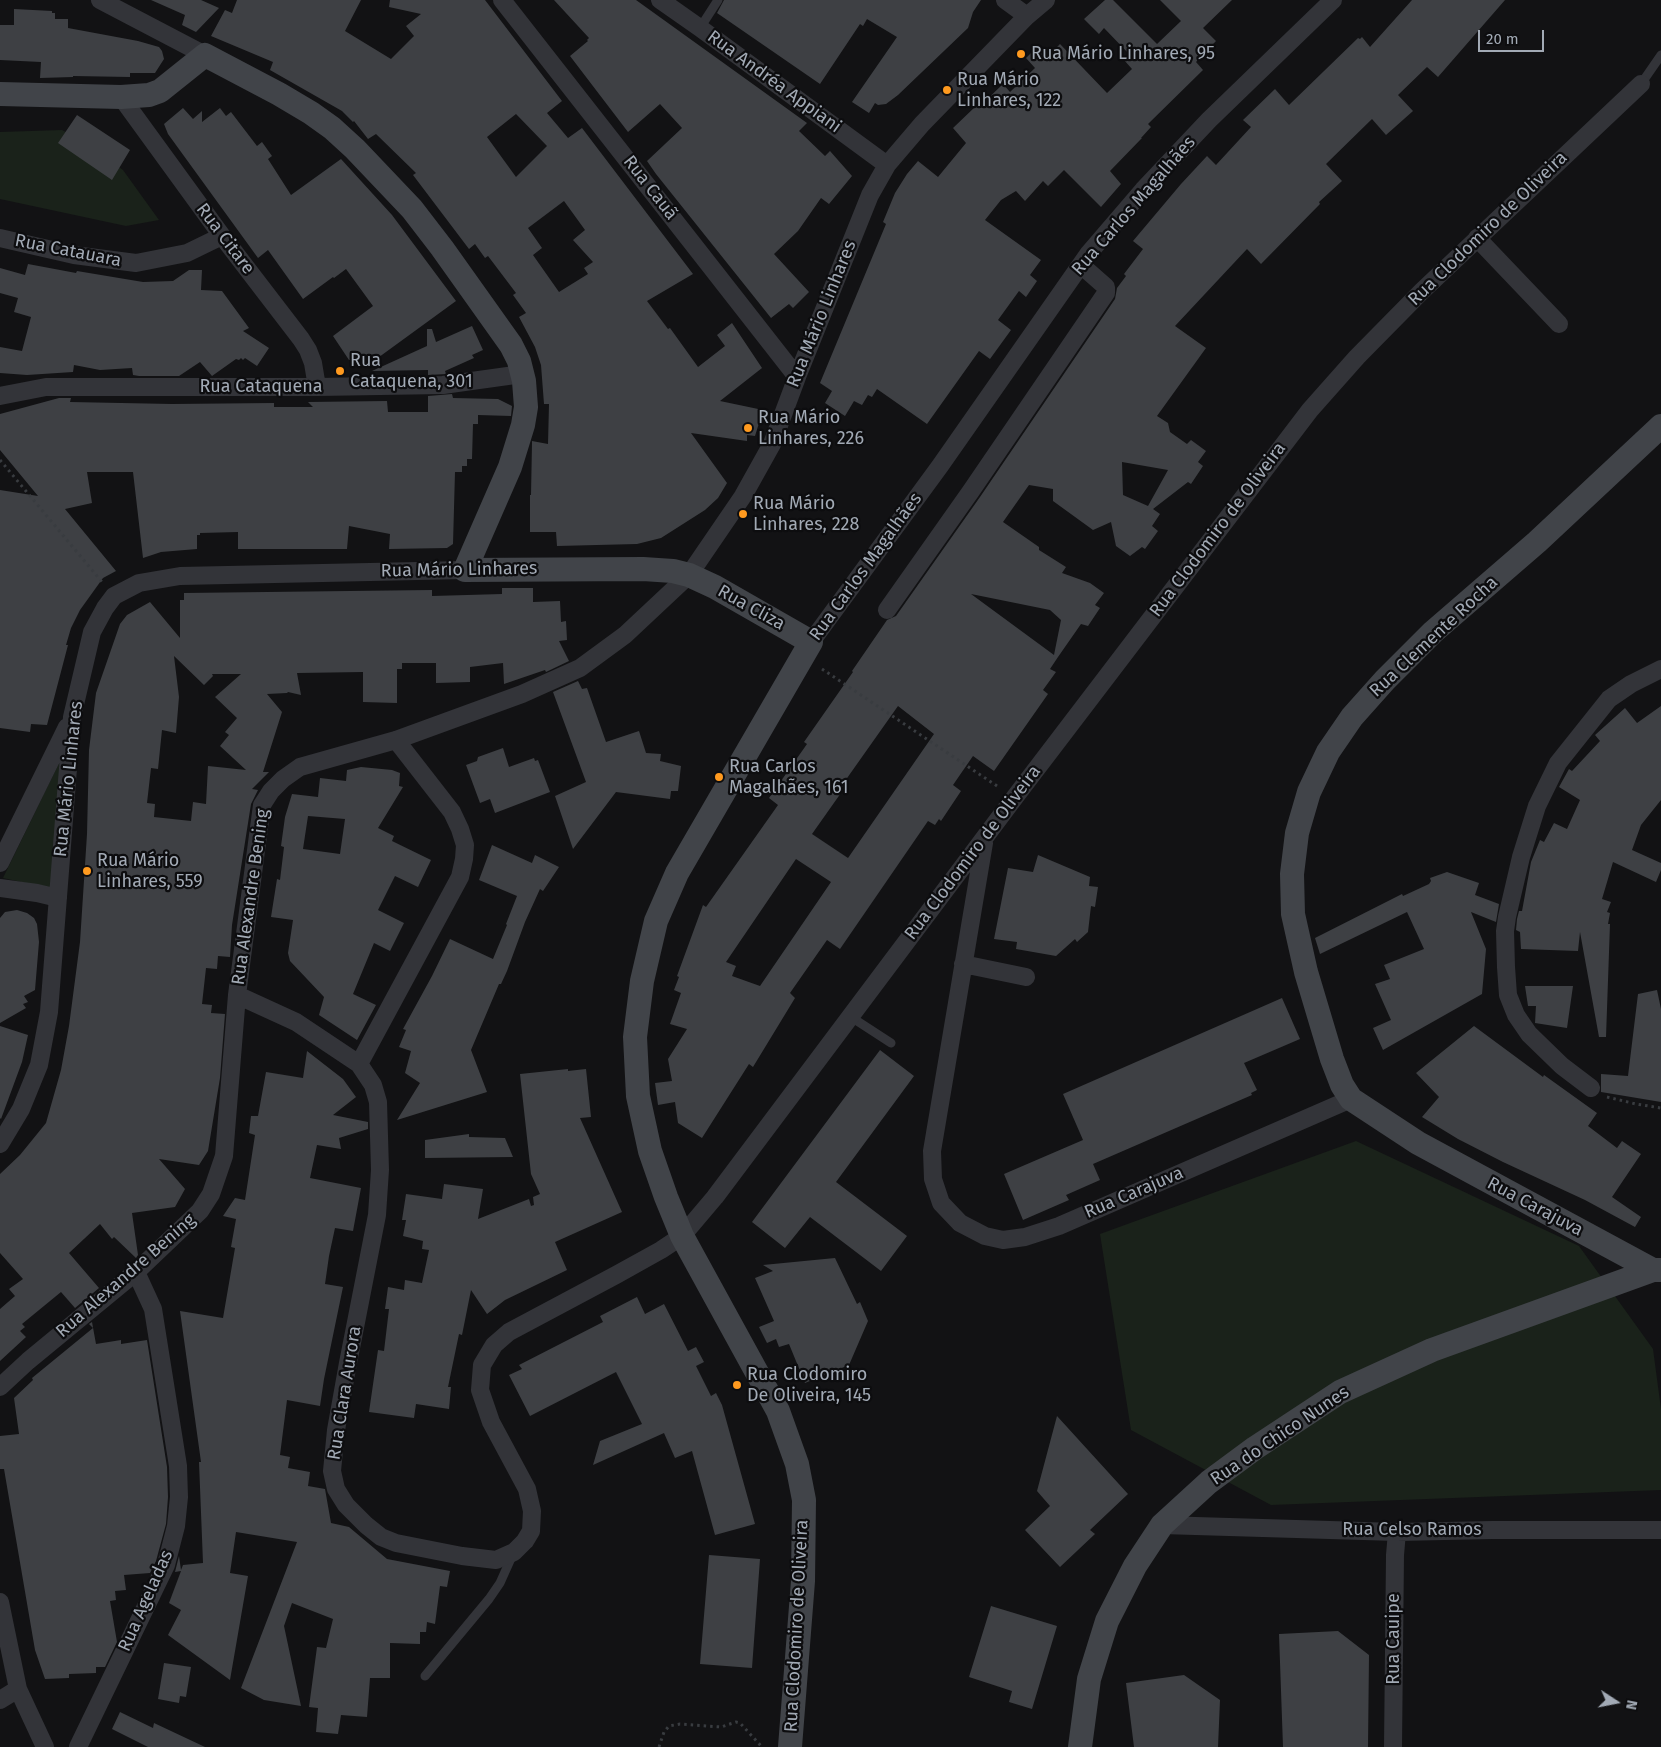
<!DOCTYPE html>
<meta charset="utf-8">
<style>
body{margin:0}
#map{position:relative;width:1661px;height:1747px;overflow:hidden;background:#121214;font-family:"Fira Sans",sans-serif}
canvas{display:block}
.north{position:absolute;left:1591px;top:1677px;width:50px;height:50px;-webkit-text-stroke:4px #0d0d0f;paint-order:stroke;rotate:101deg;font-size:14px;font-weight:700;line-height:20px;text-align:center;color:#a2aab5}
.north::after{content:'';display:block;margin:auto;width:18px;height:22px;background:#a2aab5;clip-path:polygon(50% 0,100% 100%,50% 72%,0 100%)}
.scale{position:absolute;left:1478px;top:30px;width:66px;height:22px;box-sizing:border-box;border:2px solid #a2aab5;border-top:0;padding-left:6px;font-size:15px;line-height:18px;white-space:nowrap;color:#a2aab5;-webkit-text-stroke:4px #0d0d0f;paint-order:stroke}
</style>
<div id="map">
<canvas width="1661" height="1747"></canvas>
<div class="north">N</div>
<div class="scale">20 m</div>
</div>
<script>
const g = document.querySelector('canvas').getContext('2d');
g.lineJoin = 'round';
function paint(path, color) { g.fillStyle = color; g.fill(path, 'evenodd'); }
const toPath = rows => new Path2D(rows.map(r => 'M' + r).join(''));
function strokePath(path, color, width, dash) { g.strokeStyle = color; g.lineWidth = width; g.lineCap = dash ? 'butt' : 'round'; g.setLineDash(dash || []); g.stroke(path); }
function label(font, color, halo, rows, align = 'center') {
  g.font = font + ' "Fira Sans",sans-serif'; g.lineWidth = 4.5; g.setLineDash([]); g.textBaseline = 'middle'; g.strokeStyle = halo; g.fillStyle = color; for (const [text, x, y, turn = 0] of rows) {
    g.save(); g.translate(x, y); g.rotate((+turn || 0) * Math.PI / 180); g.textAlign = isNaN(turn) ? turn : align; if (halo) g.strokeText(text, 0, 0); g.fillText(text, 0, 0); g.restore();
  }
}
const green = toPath([
 [62,130,79,139,123,170,159,220,126,226,0,199,0,132],
 [60,761,53,889,3,878],
 [1356,1141,1579,1246,1653,1349,1661,1409,1661,1490,1271,1505,1131,1430,1100,1234]
]);
const building = toPath([
 [151,0,201,0,219,8,196,32,182,25,185,15],
 [237,0,361,0,345,31,391,59,414,36,406,26,421,14,389,7,390,0,485,0,562,101,547,113,568,138,582,128,693,274,647,301,668,329,670,328,698,367,725,346,717,335,732,323,762,368,720,401,763,410,755,436,747,435,747,441,691,433,727,483,718,498,705,510,661,538,637,544,557,546,556,532,530,532,530,495,531,495,532,443,532,441,548,444,549,404,544,404,541,365,535,347,519,317,526,313,513,295,516,293,488,256,485,258,475,244,469,249,413,175,416,173,376,134,368,139,354,121,353,122,342,111,270,70,273,62,211,36,225,10,232,13],
 [516,114,547,146,516,177,487,137],
 [564,201,585,230,573,240,593,262,584,268,588,274,559,292,533,255,542,248,528,228],
 [554,0,636,0,807,123,799,131,825,156,830,151,852,176,829,204,821,198,798,231,774,254,809,292,793,308,789,304,771,318,656,174,647,161,682,128,660,104,628,132,570,56,588,41,587,40,589,38],
 [724,0,981,0,973,12,968,28,898,95,886,104,878,105,875,103,869,113,852,102,897,37,867,19,863,26,860,24,820,84,717,13],
 [1105,0,1113,0,1157,44,1181,21,1160,0,1232,0,1203,28,1216,41,1196,62,1203,70,1148,124,1151,127,1141,138,1142,138,1110,171,1121,184,1101,207,1064,170,1048,186,1043,181,1025,201,1016,191,1001,200,985,220,1041,260,1030,275,1037,281,1026,297,1019,291,998,320,1011,330,990,359,979,351,927,424,877,389,872,397,868,395,862,405,854,401,845,416,825,403,832,391,820,383,886,224,883,222,895,193,907,174,918,161,938,177,966,143,953,128,976,106,978,108,1003,84,1010,92,1035,68,1026,58,1038,46,1048,56,1060,44,1107,93,1132,69,1124,60,1130,55,1104,28,1099,34,1084,19],
 [1412,0,1505,0,1438,77,1427,67,1398,95,1413,111,1386,135,1372,119,1326,164,1342,181,1319,202,1320,204,1261,264,1247,249,1175,326,1206,348,1157,416,1168,423,1170,432,1187,444,1191,440,1206,451,1198,462,1203,466,1191,484,1188,482,1153,509,1160,514,1152,526,1158,531,1145,549,1142,547,1130,556,1116,546,1111,522,1093,530,1053,501,1053,489,1029,485,1003,522,1039,547,1039,550,1066,567,1062,573,1090,583,1104,593,1095,605,1100,608,1088,626,1081,624,1058,657,1050,669,1056,672,1043,690,1048,694,994,771,973,756,953,785,961,791,941,821,939,819,935,825,928,821,840,949,827,940,790,993,795,998,753,1067,749,1064,702,1138,678,1123,675,1102,658,1105,655,1083,672,1081,668,1059,687,1029,670,1024,681,993,674,990,679,977,677,976,703,905,706,907,778,805,769,798,807,744,804,742,853,672,852,671,887,620,896,616,980,497,1115,299,1117,288,1126,276,1124,274,1143,249,1133,241,1181,184,1207,156,1216,165,1251,127,1243,120,1275,89,1289,105,1358,38,1360,39,1362,37,1370,47],
 [1122,462,1168,470,1148,506,1123,495],
 [971,594,1050,610,1061,620,1054,655],
 [898,706,934,734,848,858,812,834,848,783,845,781],
 [796,859,831,882,760,986,732,976,736,966,726,962],
 [14,9,52,11,52,13,55,13,55,19,68,19,68,28,138,41,159,47,162,51,164,59,155,73,130,73,130,77,73,76,73,77,40,78,41,62,0,60,0,25,14,25],
 [183,108,193,119,202,111,202,122,220,108,226,116,231,112,257,146,262,142,272,156,268,159,291,195,341,159,392,215,456,301,375,360,349,360,333,336,373,306,346,269,334,278,333,277,303,299,268,250,258,258,168,134,164,124],
 [77,115,130,150,112,180,58,143],
 [28,264,76,273,77,271,143,282,173,281,189,270,202,270,201,290,222,291,249,328,243,331,269,348,257,366,245,358,243,360,241,358,239,360,236,359,212,376,200,362,179,376,139,376,133,375,132,368,100,370,74,365,73,372,27,375,0,373,0,347,22,351,31,317,14,312,18,298,0,293,0,268,25,275],
 [472,326,483,350,472,355,474,358,445,371,446,374,428,375,428,370,372,371,427,346,427,329,432,329,436,342],
 [452,394,453,398,498,399,512,406,511,416,478,415,478,424,473,424,472,459,467,459,467,466,462,466,462,472,455,472,453,544,447,548,389,549,390,534,349,526,347,549,238,549,238,532,200,533,200,535,197,535,197,549,161,552,143,558,133,472,87,472,92,503,65,509,116,571,103,578,80,610,71,628,66,645,68,645,47,725,31,724,30,732,0,728,0,490,38,496,0,450,0,414,59,398,71,398,70,402,172,404,274,403,274,407,313,407,308,402,387,401,388,412,428,412,428,396],
 [502,588,533,588,533,602,560,601,561,622,566,621,567,640,559,641,569,661,546,672,545,670,504,684,503,663,470,667,470,682,436,683,436,663,402,663,402,669,397,669,397,703,363,702,363,672,297,673,301,695,288,692,287,693,267,694,282,712,263,772,269,772,252,789,258,790,251,804,232,925,230,957,218,956,217,969,206,968,202,1004,212,1005,211,1013,225,1014,220,1078,208,1151,199,1165,159,1159,185,1189,175,1207,132,1213,138,1255,136,1258,114,1237,112,1239,100,1224,69,1253,99,1288,75,1308,61,1292,22,1324,25,1327,20,1331,26,1337,0,1361,0,1309,15,1296,9,1289,23,1279,0,1253,0,1174,20,1155,46,1123,61,1070,69,1026,80,942,87,834,89,750,96,693,120,624,127,615,150,602,180,638,180,600,184,600,184,593,432,590,432,596,502,594],
 [174,656,204,685,213,676,212,674,241,674,215,697,237,718,225,732,229,735,220,746,246,770,208,766,206,804,193,802,191,821,154,817,155,804,147,803,151,768,158,769,162,730,176,733,179,697],
 [578,681,582,689,587,688,606,742,639,731,646,753,661,754,660,761,681,766,678,791,671,791,670,799,616,792,573,849,555,796,586,782,553,692],
 [1661,706,1661,800,1641,825,1632,850,1661,863,1661,870,1656,882,1613,862,1602,899,1611,902,1607,912,1610,913,1608,924,1610,924,1606,1037,1599,1037,1580,932,1578,951,1521,949,1520,932,1516,930,1517,919,1519,911,1522,911,1531,862,1540,840,1544,842,1554,823,1567,829,1580,800,1559,787,1569,769,1572,771,1600,741,1595,735,1625,708,1637,723],
 [503,748,509,767,534,758,535,761,538,760,550,792,495,813,490,799,480,803,466,765,477,761,478,757],
 [361,767,392,770,400,773,399,786,403,787,378,828,394,836,392,841,431,860,418,887,395,876,378,910,404,923,390,951,374,943,353,994,376,1005,357,1040,319,1015,324,997,290,961,288,953,293,920,271,917,277,879,280,880,284,847,281,846,285,817,292,794,318,797,320,778,346,781,347,770],
 [308,816,345,819,340,854,303,849],
 [492,845,532,863,535,855,559,867,543,891,540,889,525,922,507,971,501,984,499,984,471,1050,487,1092,397,1120,420,1083,405,1073,411,1051,399,1047,406,1030,403,1029,432,976,450,939,493,959,507,925,506,924,517,896,479,880],
 [1038,855,1090,877,1089,886,1098,887,1095,907,1091,906,1088,932,1077,942,1075,939,1056,956,1016,949,1017,942,994,939,1008,868,1033,872],
 [1447,872,1479,883,1475,895,1499,904,1496,922,1471,912,1486,949,1482,994,1383,1050,1373,1028,1391,1020,1375,984,1390,979,1384,965,1424,949,1407,912,1320,954,1315,938,1402,894,1403,896,1429,884,1431,881,1430,878],
 [17,910,27,913,34,918,37,924,39,942,35,990,24,996,28,1002,23,1004,26,1008,0,1023,0,918,5,912],
 [1525,986,1573,986,1567,1028,1535,1023,1536,1006,1528,1006],
 [1657,990,1661,1009,1661,1102,1601,1092,1601,1074,1628,1076,1638,994],
 [1282,998,1300,1039,1244,1063,1257,1090,1251,1093,1252,1095,1093,1164,1100,1180,1066,1195,1069,1200,1023,1220,1004,1174,1083,1140,1063,1094],
 [0,1026,28,1035,22,1062,1,1119,0,1118],
 [1474,1026,1543,1077,1544,1075,1597,1113,1588,1126,1617,1148,1622,1141,1641,1154,1612,1197,1641,1217,1635,1227,1585,1200,1503,1162,1458,1139,1422,1117,1439,1097,1416,1073],
 [880,1050,914,1076,836,1182,907,1236,881,1271,810,1217,785,1248,752,1222],
 [307,1051,343,1079,356,1097,333,1115,368,1122,368,1129,339,1138,341,1149,317,1145,310,1178,361,1188,353,1231,335,1228,329,1256,325,1284,343,1287,324,1379,320,1406,287,1400,280,1455,290,1457,288,1468,310,1472,308,1486,325,1489,331,1523,349,1527,387,1559,450,1571,447,1587,440,1586,435,1624,427,1622,426,1632,420,1632,420,1644,390,1643,390,1678,370,1678,367,1717,341,1715,338,1734,316,1732,318,1708,309,1707,317,1647,326,1648,333,1619,292,1603,284,1626,301,1706,264,1700,241,1688,297,1542,236,1532,230,1573,248,1576,230,1680,168,1635,181,1610,169,1603,181,1571,175,1572,179,1556,181,1570,183,1565,203,1563,199,1462,201,1462,180,1311,223,1318,235,1248,231,1247,236,1219,223,1216,235,1198,245,1200,255,1135,249,1133,251,1116,258,1116,266,1072,303,1078],
 [568,1069,568,1071,586,1069,591,1117,580,1118,622,1212,555,1242,567,1270,505,1300,487,1314,471,1290,462,1335,459,1334,448,1387,451,1387,449,1409,416,1404,414,1418,369,1412,378,1350,384,1351,389,1309,385,1309,388,1287,404,1290,405,1280,422,1283,429,1250,422,1249,423,1241,403,1236,406,1220,402,1220,406,1194,442,1199,444,1184,483,1189,478,1219,529,1199,531,1206,534,1205,533,1197,540,1194,531,1174,520,1074],
 [469,1134,469,1137,505,1138,513,1157,425,1158,425,1140],
 [835,1258,857,1304,860,1302,868,1321,849,1365,805,1383,789,1344,779,1347,776,1339,767,1343,759,1327,774,1321,755,1278,773,1271,763,1265],
 [637,1297,645,1314,664,1304,688,1351,696,1347,704,1362,696,1366,711,1396,716,1393,722,1405,755,1524,715,1535,692,1451,675,1458,664,1433,593,1465,600,1441,642,1424,616,1372,530,1416,509,1375,522,1369,519,1365,603,1322,600,1316],
 [92,1322,96,1344,121,1340,121,1344,147,1340,167,1467,168,1497,166,1524,156,1561,150,1573,124,1575,126,1590,115,1591,116,1600,110,1601,117,1642,105,1667,96,1667,96,1673,69,1674,69,1678,45,1679,35,1650,4,1469,0,1469,0,1436,19,1434,14,1398,33,1380,32,1378,93,1328,89,1324],
 [1057,1416,1128,1494,1090,1530,1095,1534,1060,1567,1025,1530,1050,1506,1037,1491],
 [709,1555,760,1559,752,1668,700,1664],
 [991,1606,1057,1626,1032,1709,1009,1702,1012,1691,969,1677],
 [1338,1631,1369,1655,1368,1747,1283,1747,1279,1634],
 [164,1663,191,1667,186,1697,180,1696,179,1703,158,1699],
 [1184,1675,1220,1700,1218,1747,1134,1747,1126,1683],
 [120,1712,153,1728,154,1723,205,1747,148,1747,112,1729]
]);
const path = toPath([
 [0,460,102,582],
 [822,669,1000,788],
 [1607,1097,1636,1104,1661,1108],
 [659,1747,664,1732,669,1726,680,1724,721,1727,736,1722,740,1723,762,1747]
]);
const lane = toPath([
 [700,28,718,0],
 [1641,84,1661,55],
 [851,1017,891,1043],
 [425,1676,489,1599,500,1583,513,1554]
]);
const street = toPath([
 [100,0,205,55],
 [502,0,797,377],
 [660,0,700,28,887,165],
 [1005,0,1027,16],
 [121,97,222,236,301,339,308,350,313,363,317,387],
 [0,238,74,255,136,263,187,253,222,236],
 [1477,238,1559,324],
 [0,396,46,387,317,387,443,385,522,374],
 [887,610,971,491,1106,293,1106,287,1081,265],
 [811,642,940,466,1089,253,1143,190,1209,120,1333,0],
 [984,843,932,1151,933,1179,941,1203,960,1223,985,1236,1003,1240,1025,1237,1059,1226,1351,1099],
 [0,863,67,727],
 [0,888,37,893,58,898],
 [963,964,1026,977],
 [237,995,296,1022,359,1064,373,1085,378,1102,380,1170,377,1215,348,1363,336,1430,332,1471,336,1489,346,1505,366,1525,381,1537,396,1543,462,1556,496,1560,514,1552,525,1541,531,1531,532,1511,527,1489,491,1422,480,1390,482,1365,494,1345,509,1332,616,1275,661,1250,682,1236,715,1197,1015,797,1310,410,1357,357,1422,291,1641,84],
 [359,1064,460,877,464,859,465,845,460,829,452,812,396,740],
 [1591,1088,1562,1066,1529,1034,1516,1015,1508,995,1506,967,1505,931,1507,917,1521,857,1537,806,1558,763,1609,699,1631,684,1661,669],
 [0,1144,21,1109,39,1065,49,1012,72,717,92,632,105,608,114,596,139,583,180,576,465,570],
 [0,1387,28,1361,136,1272,200,1211,211,1194,224,1156,237,995,262,805,271,791,283,779,300,767,396,740,522,694,580,668,625,635,689,575,743,496,772,444,797,377,870,195,887,165,922,124,1027,16,1046,0],
 [1162,1525,1397,1532,1492,1530,1661,1530],
 [0,1602,18,1689,45,1747],
 [0,1700,18,1689],
 [78,1747,166,1565,176,1526,179,1497,178,1466,153,1309,136,1272],
 [1393,1747,1395,1555,1397,1532]
]);
const secondary = toPath([
 [0,94,121,97,149,95,160,91,205,55,279,94,311,113,332,128,355,149,412,209,442,248,511,345,519,361,524,381,526,407,523,425,510,467,465,570,643,569,673,571,689,575,715,587,811,642,677,873,656,921,642,981,635,1037,638,1096,650,1151,666,1197,682,1236,778,1411,797,1464,804,1500,803,1581,790,1747],
 [1653,1270,1418,1143,1351,1099,1342,1085,1332,1059,1306,972,1293,914,1292,874,1297,833,1309,792,1328,752,1352,717,1385,680,1433,632,1537,542,1661,426],
 [1080,1747,1089,1679,1107,1621,1135,1566,1162,1525,1209,1482,1255,1448,1340,1392,1432,1350,1653,1270,1661,1270]
]);
const markers = [
 [1021,54,5,"#ff9a1f"],
 [947,90,5,"#ff9a1f"],
 [340,371,5,"#ff9a1f"],
 [748,428,5,"#ff9a1f"],
 [743,514,5,"#ff9a1f"],
 [719,777,5,"#ff9a1f"],
 [87,871,5,"#ff9a1f"],
 [737,1385,5,"#ff9a1f"]
];
const poiNames = [
 ["Rua Mário Linhares, 95",1031,54],
 ["Rua Mário",957,80],
 ["Linhares, 122",957,101],
 ["Rua",350,361],
 ["Cataquena, 301",350,382],
 ["Rua Mário",758,418],
 ["Linhares, 226",758,439],
 ["Rua Mário",753,504],
 ["Linhares, 228",753,525],
 ["Rua Carlos",729,767],
 ["Magalhães, 161",729,788],
 ["Rua Mário",97,861],
 ["Linhares, 559",97,882],
 ["Rua Clodomiro",747,1375],
 ["De Oliveira, 145",747,1396]
];
const streetNames = [
 ["Rua Andréa Appiani",774,82,36],
 ["Rua Cauã",650,188,52],
 ["Rua Carlos Magalhães",1134,206,-49],
 ["Rua Clodomiro de Oliveira",1488,229,-44],
 ["Rua Citare",225,239,53],
 ["Rua Catauara",68,251,11],
 ["Rua Mário Linhares",822,314,-68],
 ["Rua Cataquena",261,387],
 ["Rua Clodomiro de Oliveira",1218,530,-53],
 ["Rua Carlos Magalhães",866,567,-54],
 ["Rua Mário Linhares",459,570,-1],
 ["Rua Cliza",751,608,29],
 ["Rua Clemente Rocha",1434,637,-43],
 ["Rua Mário Linhares",69,779,-84],
 ["Rua Clodomiro de Oliveira",973,853,-53],
 ["Rua Alexandre Bening",251,897,-82],
 ["Rua Carajuva",1134,1193,-23],
 ["Rua Carajuva",1535,1207,28],
 ["Rua Alexandre Bening",126,1276,-41],
 ["Rua Clara Aurora",345,1393,-81],
 ["Rua do Chico Nunes",1280,1436,-34],
 ["Rua Celso Ramos",1412,1530],
 ["Rua Ageladas",146,1601,-66],
 ["Rua Clodomiro de Oliveira",797,1626,-87],
 ["Rua Cauipe",1394,1639,-90]
];
paint(green, '#1a221a');
paint(building, '#3e4044');
strokePath(path, '#393c40', 3, [2.5, 4]);
strokePath(lane, '#333439', 9);
strokePath(street, '#333439', 18);
strokePath(secondary, '#414449', 24);
for (const [x, y, r, color] of markers) { const dot = new Path2D(); dot.arc(x, y, r, 0, 2 * Math.PI); g.fillStyle = color; g.fill(dot); strokePath(dot, '#0d0d0f', 2); }
label('18px', '#a2aab5', '#0d0d0f', poiNames, 'left');
label('18px', '#a2aab5', '#0d0d0f', streetNames);
</script>
